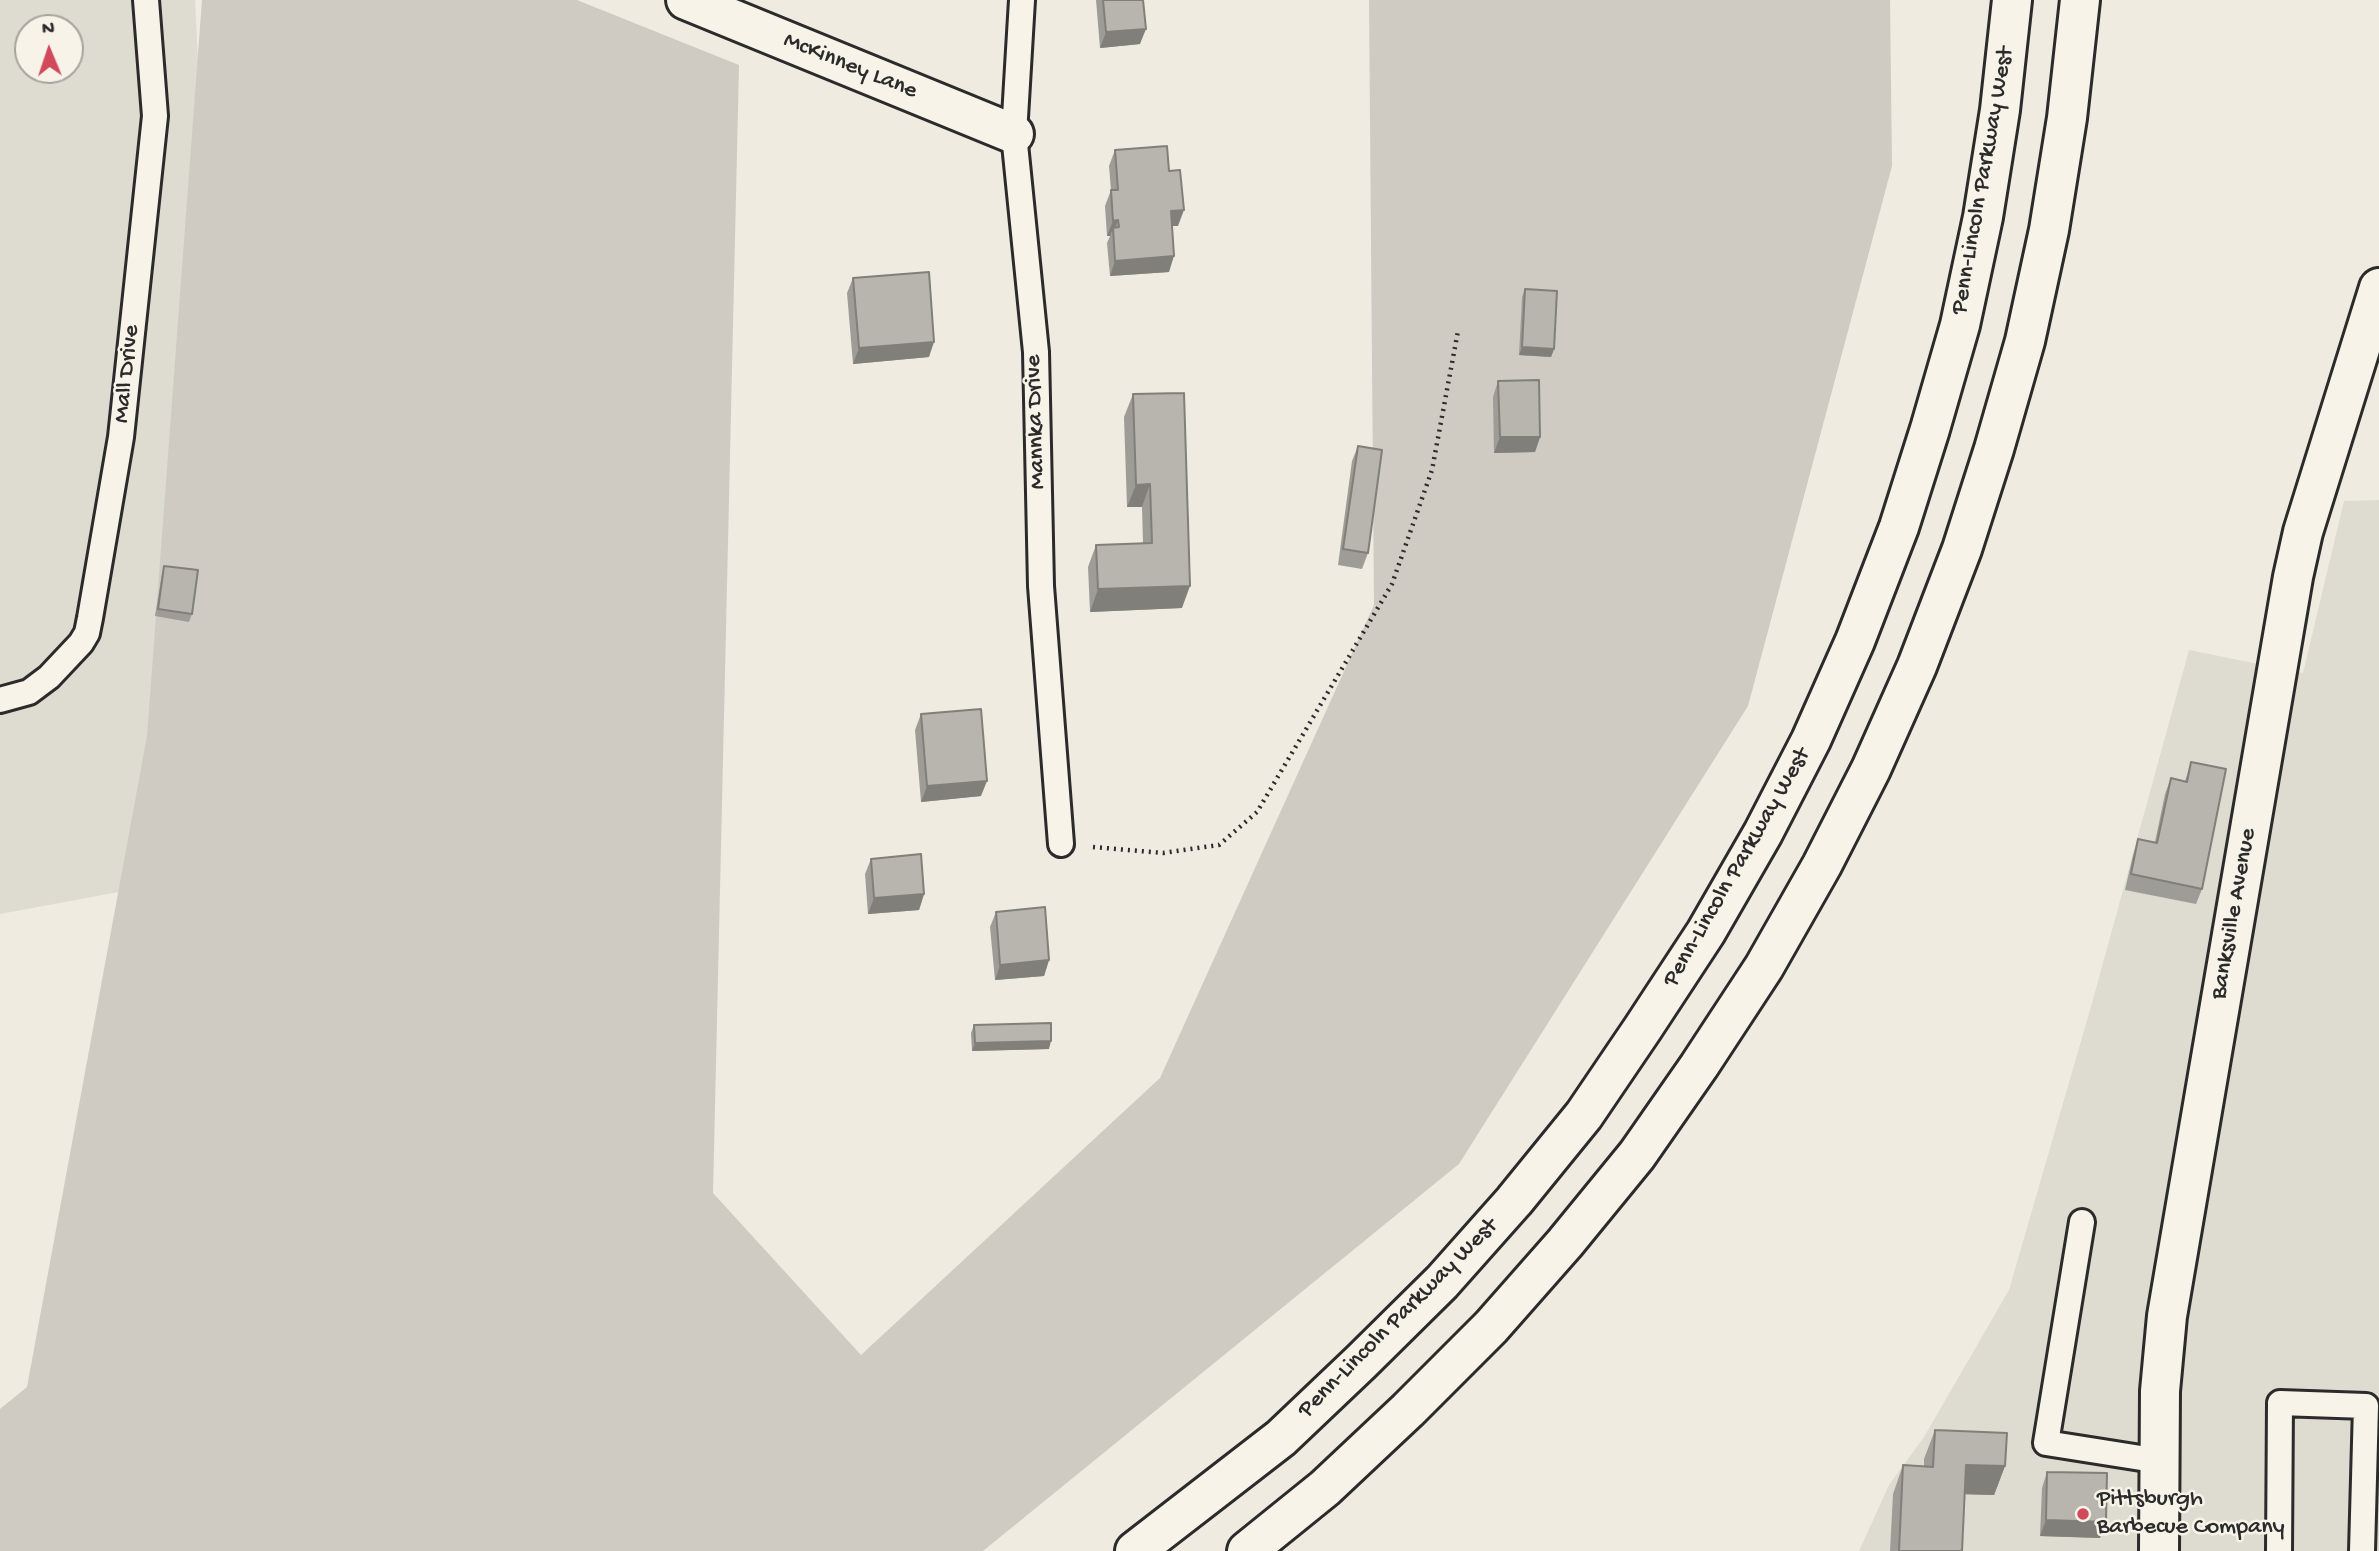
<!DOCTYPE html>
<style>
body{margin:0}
#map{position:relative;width:2379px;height:1551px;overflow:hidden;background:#efebe0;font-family:"Gochi Hand",sans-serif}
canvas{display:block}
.north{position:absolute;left:14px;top:14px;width:70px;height:70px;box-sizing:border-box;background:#f7f3e8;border:2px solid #a5a39c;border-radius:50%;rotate:358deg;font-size:19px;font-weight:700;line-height:28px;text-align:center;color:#2b2b2b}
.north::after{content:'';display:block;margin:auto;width:24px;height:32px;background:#d1495b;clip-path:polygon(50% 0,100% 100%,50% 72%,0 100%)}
</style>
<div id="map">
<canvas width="2379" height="1551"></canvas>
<div class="north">N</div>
</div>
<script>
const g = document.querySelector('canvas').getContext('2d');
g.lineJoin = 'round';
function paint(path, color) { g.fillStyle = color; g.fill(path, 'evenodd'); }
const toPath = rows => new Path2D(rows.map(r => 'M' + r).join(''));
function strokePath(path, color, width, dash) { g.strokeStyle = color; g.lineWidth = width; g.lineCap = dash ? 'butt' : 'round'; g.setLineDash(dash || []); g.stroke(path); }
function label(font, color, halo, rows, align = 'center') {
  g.font = font + ' "Gochi Hand",sans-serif'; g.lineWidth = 5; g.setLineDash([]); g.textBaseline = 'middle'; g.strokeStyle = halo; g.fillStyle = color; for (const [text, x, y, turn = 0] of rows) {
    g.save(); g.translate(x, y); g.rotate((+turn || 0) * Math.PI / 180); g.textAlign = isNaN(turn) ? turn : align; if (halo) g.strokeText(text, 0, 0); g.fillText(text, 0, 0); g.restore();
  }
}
const built = toPath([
 [0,0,195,0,237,870,0,914],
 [28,28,70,28,70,70,28,70],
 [2379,500,2379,1551,1859,1551,1889,1485,1924,1437,2009,1290,2092,1003,2189,650,2303,673,2344,501]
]);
const green = toPath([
 [202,0,577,0,739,65,713,1193,861,1355,1160,1078,1374,605,1369,0,1890,0,1892,166,1748,706,1459,1164,983,1551,0,1551,0,1409,27,1387,147,736]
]);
const path = toPath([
 [1093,847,1163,853,1219,845,1257,812,1392,584,1432,470,1458,331]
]);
const service = toPath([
 [1022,0,1014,134,1036,352,1041,586,1061,844],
 [0,700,29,692,49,677,81,643,87,633,90,618,121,437,155,116,146,0],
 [2082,1222,2046,1443,2160,1461],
 [2279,1551,2280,1403,2366,1406,2362,1551]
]);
const minor = toPath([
 [686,0,1014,134],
 [2159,1551,2160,1391,2167,1316,2293,577,2303,532,2379,288]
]);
const motorway = toPath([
 [1135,1551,1281,1438,1361,1362,1442,1282,1514,1201,1584,1115,1643,1028,1706,932,1763,833,1811,740,1855,641,1899,527,1930,429,1960,325,1983,217,2000,110,2012,0],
 [1247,1551,1325,1488,1408,1410,1491,1327,1565,1243,1637,1155,1699,1066,1764,967,1822,865,1871,769,1917,666,1962,549,1994,449,2025,341,2049,230,2067,118,2080,0]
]);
const wall = toPath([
 [1096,0,1143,0,1140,44,1100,48],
 [1115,150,1169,171,1178,226,1172,226,1169,272,1110,276,1107,243,1110,236,1107,236,1105,206,1111,190,1109,166],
 [853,278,929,357,853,364,847,293],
 [1525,289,1554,349,1551,357,1519,355,1522,297],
 [1498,381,1540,437,1535,452,1494,453,1493,397],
 [1133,394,1182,608,1090,612,1088,567,1096,545,1143,543,1142,507,1127,507,1124,417],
 [1358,446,1368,553,1362,569,1338,565,1352,461],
 [164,566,192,614,189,622,155,616,162,574],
 [921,714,981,796,921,802,915,730],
 [2191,762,2202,889,2196,904,2125,890,2133,855,2138,839,2155,842,2165,794,2171,778,2185,781],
 [871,859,924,894,919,910,868,914,865,874],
 [996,912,1049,960,1044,976,995,980,990,927],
 [974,1025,1049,1049,972,1051,971,1033],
 [1935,1430,2005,1466,1994,1495,1964,1494,1962,1551,1890,1551,1893,1494,1903,1465,1924,1466,1924,1459],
 [2047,1472,2100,1538,2040,1536,2042,1488]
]);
const shadedWall = toPath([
 [1146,29,1140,44,1100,48,1106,32],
 [1184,210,1178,226,1165,226,1171,211],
 [1118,220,1113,234,1113,228,1110,236,1107,236,1113,221],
 [1174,256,1169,272,1110,276,1115,261],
 [934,342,929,357,853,364,859,348],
 [1522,347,1554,349,1551,357,1519,355],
 [1500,437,1540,437,1535,452,1494,453],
 [1150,484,1142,507,1127,507,1136,485],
 [1190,586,1182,608,1090,612,1098,589],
 [987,781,981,796,921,802,927,786],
 [924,894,919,910,868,914,874,898],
 [1049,960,1044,976,995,980,1000,965],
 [1051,1041,1049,1049,972,1051,975,1043],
 [1966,1465,2005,1466,1994,1495,1955,1494],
 [2046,1520,2106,1522,2100,1538,2040,1536]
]);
const building = toPath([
 [1103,0,1143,0,1146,29,1106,32,1103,0],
 [1167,146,1169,171,1180,170,1184,210,1171,211,1174,256,1115,261,1113,228,1119,227,1118,220,1113,221,1111,190,1118,190,1115,150,1167,146],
 [929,272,934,342,859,348,853,278,929,272],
 [1525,289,1557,291,1554,349,1522,347,1525,289],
 [1539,380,1540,437,1500,437,1498,381,1539,380],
 [1184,393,1190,586,1098,589,1096,545,1152,543,1150,484,1136,485,1133,394,1184,393],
 [1358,446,1382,450,1368,553,1343,549,1358,446],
 [164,566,198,570,192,614,158,609,164,566],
 [981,709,987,781,927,786,921,714,981,709],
 [2191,762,2226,769,2202,889,2131,874,2138,839,2157,843,2171,778,2187,782,2191,762],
 [921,854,924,894,874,898,871,859,921,854],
 [1045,907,1049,960,1000,965,996,912,1045,907],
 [1051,1023,1051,1041,975,1043,974,1025,1051,1023],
 [1935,1430,2007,1433,2005,1466,1966,1465,1962,1551,1899,1551,1903,1465,1933,1467,1935,1430],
 [2047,1472,2107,1473,2106,1522,2046,1520,2047,1472]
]);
const markers = [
 [2083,1514,7,"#d1495b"]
];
const streetNames = [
 ["McKinney Lane",850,67,22],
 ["Penn-Lincoln Parkway West",1984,181,-80],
 ["Mall Drive",128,374,-84],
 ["Mannka Drive",1037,422,-92],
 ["Penn-Lincoln Parkway West",1738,868,-60],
 ["Banksville Avenue",2235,914,-80],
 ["Penn-Lincoln Parkway West",1399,1319,-45]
];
const poiNames = [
 ["Pittsburgh",2097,1500],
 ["Barbecue Company",2097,1528]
];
paint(built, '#dedbd1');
paint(green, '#cfcbc2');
strokePath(service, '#2b2b2b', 30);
strokePath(minor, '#2b2b2b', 44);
strokePath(motorway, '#2b2b2b', 44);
strokePath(path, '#2b2b2b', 4.5, [2, 5]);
strokePath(service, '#f7f3e8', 24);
strokePath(minor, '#f7f3e8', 38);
strokePath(motorway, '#f7f3e8', 38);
paint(wall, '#9e9c96');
paint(shadedWall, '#817f7a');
paint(building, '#b8b5ae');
strokePath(building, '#817f7a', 2);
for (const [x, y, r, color] of markers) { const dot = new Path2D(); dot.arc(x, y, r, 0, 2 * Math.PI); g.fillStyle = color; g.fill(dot); strokePath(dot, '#f7f3e8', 2.5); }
label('24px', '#2b2b2b', '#f7f3e8', streetNames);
label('24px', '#2b2b2b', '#f7f3e8', poiNames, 'left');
</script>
